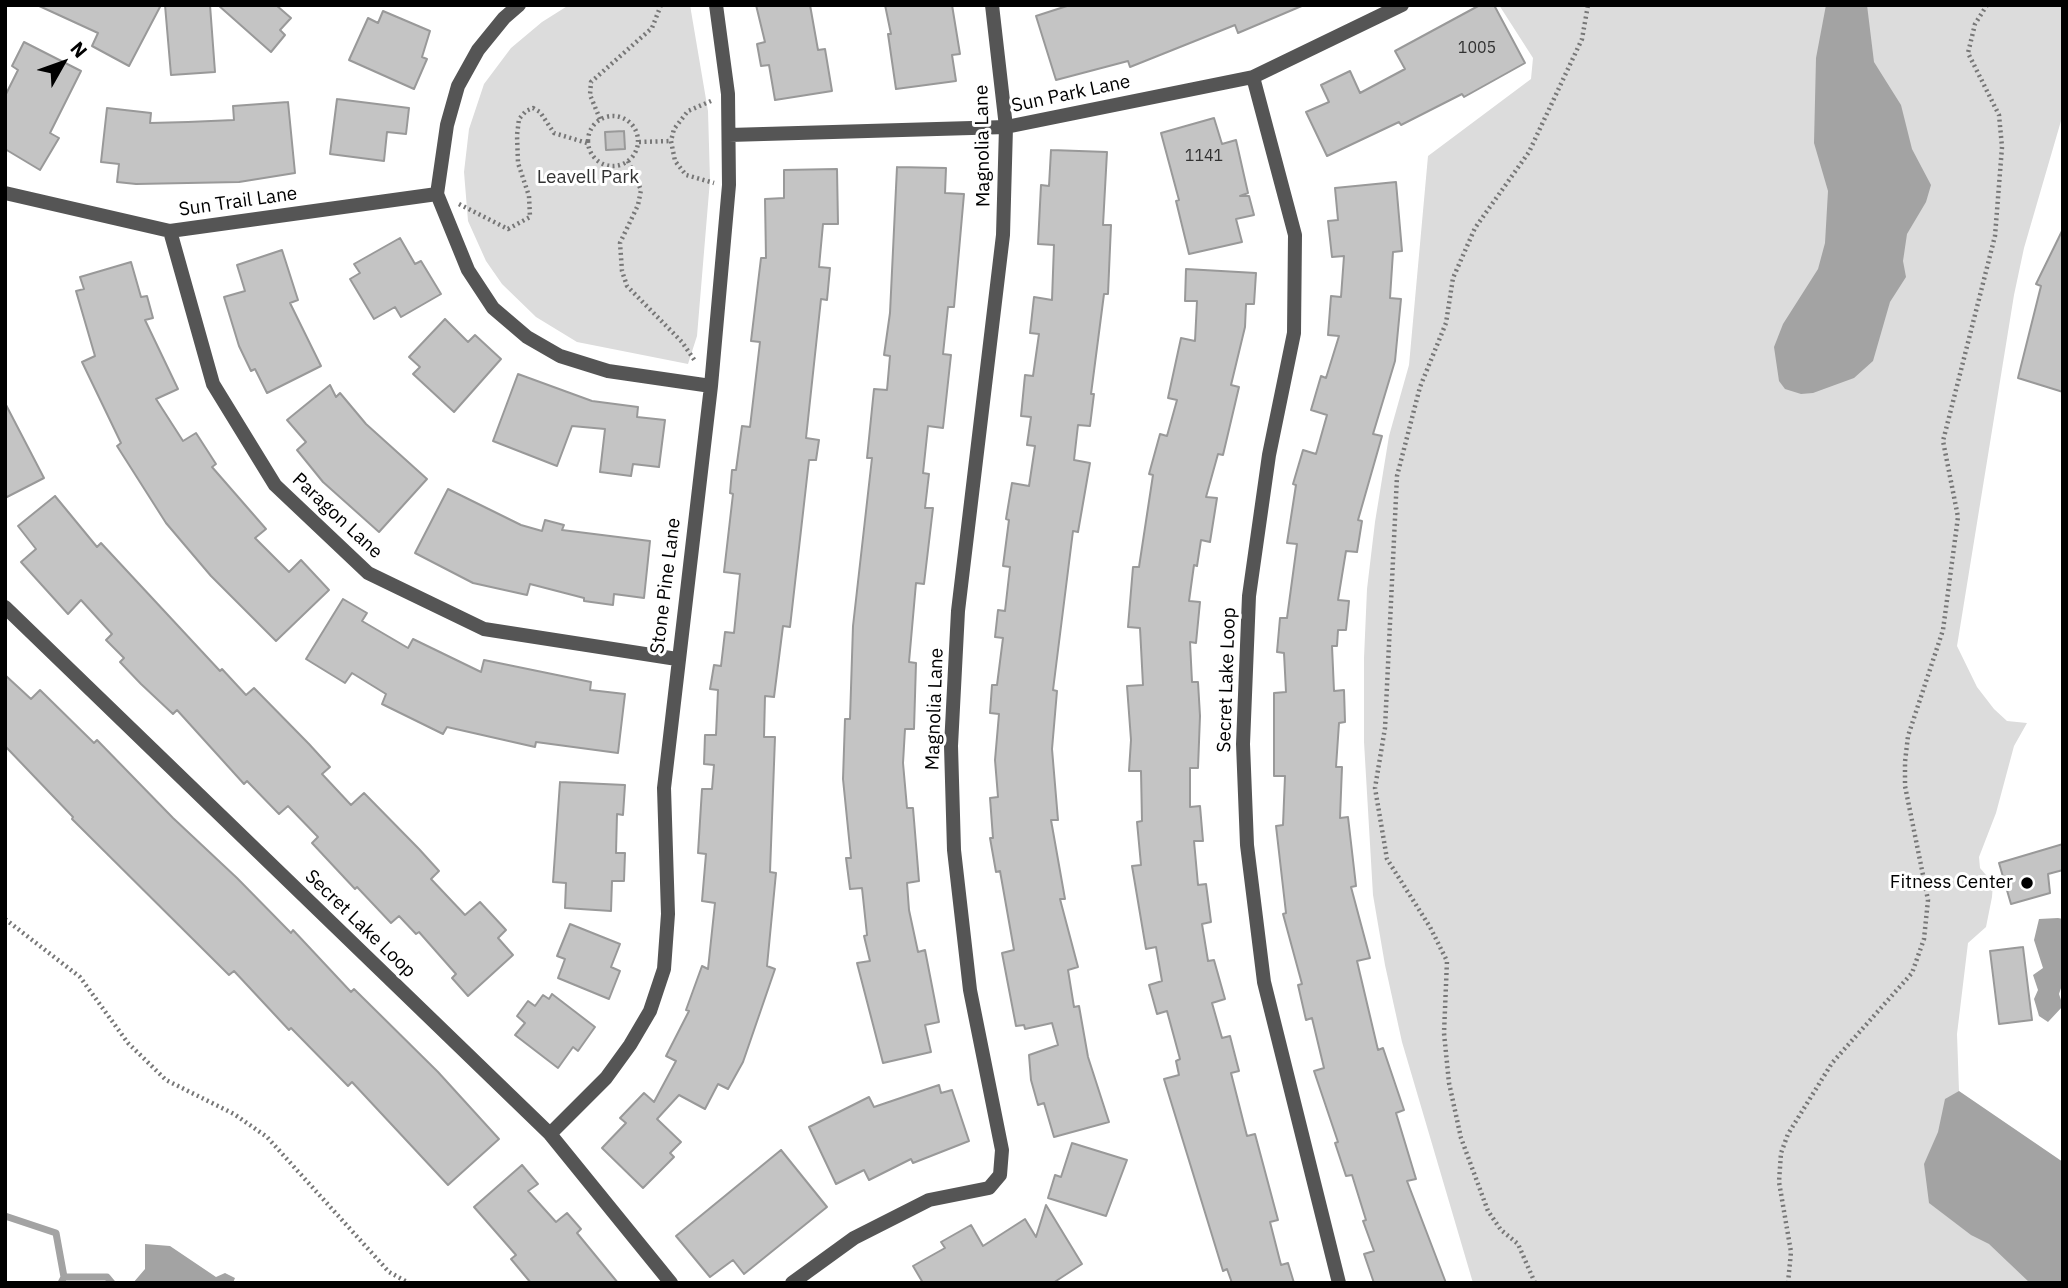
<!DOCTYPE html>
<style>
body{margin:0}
#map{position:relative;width:2068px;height:1288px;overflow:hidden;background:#fff;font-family:"IBM Plex Sans",sans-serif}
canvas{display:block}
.frame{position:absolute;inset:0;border:7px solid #000;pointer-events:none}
.north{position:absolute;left:28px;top:28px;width:70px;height:70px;-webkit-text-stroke:5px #fff;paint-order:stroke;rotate:50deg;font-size:19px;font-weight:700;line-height:28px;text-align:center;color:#000}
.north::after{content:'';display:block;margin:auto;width:24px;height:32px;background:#000;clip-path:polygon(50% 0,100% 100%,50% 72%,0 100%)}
</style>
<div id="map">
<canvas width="2068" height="1288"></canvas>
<div class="frame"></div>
<div class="north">N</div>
</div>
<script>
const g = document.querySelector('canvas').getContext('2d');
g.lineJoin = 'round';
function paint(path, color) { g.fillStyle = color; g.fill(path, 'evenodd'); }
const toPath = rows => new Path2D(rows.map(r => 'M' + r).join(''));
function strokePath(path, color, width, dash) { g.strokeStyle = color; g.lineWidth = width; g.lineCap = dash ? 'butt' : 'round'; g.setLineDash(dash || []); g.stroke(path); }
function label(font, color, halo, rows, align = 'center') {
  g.font = font + ' "IBM Plex Sans",sans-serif'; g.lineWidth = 6; g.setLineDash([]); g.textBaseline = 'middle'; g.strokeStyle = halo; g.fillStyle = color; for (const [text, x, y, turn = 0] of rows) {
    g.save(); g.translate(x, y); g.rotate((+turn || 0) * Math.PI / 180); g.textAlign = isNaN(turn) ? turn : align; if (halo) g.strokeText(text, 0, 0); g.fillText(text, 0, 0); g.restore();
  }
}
const green = toPath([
 [569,5,690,5,708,111,710,180,697,336,688,364,577,342,536,317,502,284,486,261,468,221,464,172,469,129,484,84,511,48,542,22],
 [1499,5,2063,5,2063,114,2024,248,2014,295,1957,646,1977,687,1994,709,2007,721,2027,723,2014,746,1996,813,1979,857,1980,868,1993,883,1992,897,1986,927,1968,943,1957,1034,1959,1091,2063,1283,1473,1283,1402,1042,1385,965,1373,895,1364,742,1364,658,1367,589,1375,522,1389,436,1409,365,1428,156,1531,79,1533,58]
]);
const water = toPath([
 [1826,5,1867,5,1874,62,1901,105,1912,149,1931,185,1926,202,1907,234,1903,261,1906,277,1890,302,1873,361,1854,378,1813,393,1801,394,1785,389,1779,381,1774,347,1783,324,1818,269,1825,243,1828,191,1814,143,1816,58],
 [2058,918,2063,919,2063,982,2059,994,2063,1006,2048,1022,2039,1016,2034,999,2038,990,2033,975,2043,968,2034,940,2039,919],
 [1959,1091,2063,1162,2063,1283,2030,1283,1989,1244,1971,1235,1929,1203,1924,1164,1938,1132,1945,1099],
 [145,1244,170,1246,216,1277,225,1273,235,1278,233,1283,133,1283,145,1269]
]);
const stream = toPath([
 [5,1216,56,1233,64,1277,61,1283],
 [64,1277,107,1277,112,1283]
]);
const building = toPath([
 [37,5,161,5,129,66,92,46,98,33,37,5],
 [165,5,210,5,215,72,171,75,165,5],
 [218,5,276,5,291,18,280,30,285,35,271,52,218,5],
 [756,5,810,5,818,50,825,49,832,91,775,100,769,65,761,66,757,44,765,42,756,5],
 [885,5,952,5,960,54,952,55,956,81,896,89,888,34,891,34,885,5],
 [1070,5,1304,5,1238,33,1235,25,1130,67,1128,61,1056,80,1036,16,1070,5],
 [1480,5,1494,5,1525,63,1464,97,1462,94,1401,125,1399,122,1327,156,1306,112,1329,102,1321,85,1350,71,1360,93,1405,69,1395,51,1480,5],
 [383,11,430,31,422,57,427,59,414,89,349,60,368,18,378,23,383,11],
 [24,42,81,71,50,133,59,138,40,170,5,149,5,96,18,70,12,66,24,42],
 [337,99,409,108,406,134,387,132,384,161,330,154,337,99],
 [288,102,295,173,239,182,136,184,117,182,119,164,101,162,107,108,151,113,150,123,188,122,234,120,233,106,288,102],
 [1214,118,1222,144,1236,140,1248,193,1240,196,1249,196,1254,215,1236,219,1242,242,1189,254,1176,201,1179,200,1161,133,1214,118],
 [624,131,625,149,606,150,605,132,624,131],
 [1051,150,1107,152,1103,225,1111,225,1108,294,1104,294,1091,394,1094,394,1090,426,1078,425,1074,460,1090,463,1078,532,1073,531,1053,690,1057,691,1052,749,1058,820,1051,820,1065,899,1060,899,1078,967,1068,970,1074,1007,1079,1006,1088,1057,1109,1122,1054,1137,1044,1103,1038,1105,1031,1080,1029,1055,1058,1045,1052,1023,1025,1029,1024,1025,1016,1026,1002,953,1014,950,1000,871,996,872,990,838,993,838,990,798,998,797,995,760,999,714,990,713,992,685,997,685,1003,638,995,637,998,610,1005,611,1010,567,1003,566,1009,520,1006,519,1012,483,1029,486,1035,446,1027,445,1031,417,1021,416,1025,375,1033,376,1039,334,1030,333,1034,297,1052,300,1054,245,1038,244,1041,185,1049,186,1051,150],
 [897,167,946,168,945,193,964,194,954,307,948,307,943,354,951,355,943,428,928,426,923,473,929,474,925,508,933,508,924,584,916,583,909,662,916,663,914,729,905,729,903,763,907,808,913,808,919,881,907,883,909,910,918,952,925,950,939,1022,925,1025,931,1052,883,1063,857,963,870,961,864,936,867,935,862,888,850,889,846,858,851,858,843,779,845,719,850,719,853,626,872,458,867,458,874,389,887,390,890,356,884,355,890,313,897,167],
 [837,169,838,224,823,224,819,267,830,268,827,300,821,299,806,438,819,440,816,460,809,460,790,627,783,626,774,697,765,696,764,737,775,737,770,872,776,873,767,966,775,969,743,1062,728,1089,718,1084,705,1109,679,1095,657,1119,681,1142,670,1153,674,1157,643,1188,602,1148,626,1123,620,1118,644,1093,654,1102,676,1061,666,1056,689,1011,686,1010,702,966,708,969,715,903,702,901,706,854,698,853,702,789,712,789,714,765,704,764,705,735,716,735,718,690,710,689,714,665,721,666,725,632,734,633,740,574,724,572,733,494,730,493,732,470,736,470,742,426,750,427,760,342,751,341,761,258,766,258,765,199,784,198,784,170,837,169],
 [1396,182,1402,251,1393,252,1390,298,1401,299,1395,361,1373,434,1382,436,1358,520,1362,521,1357,552,1346,551,1338,600,1349,601,1346,630,1338,630,1337,646,1332,646,1334,691,1344,690,1345,722,1339,723,1336,767,1342,767,1340,818,1348,817,1356,886,1351,887,1370,958,1357,961,1378,1050,1383,1048,1404,1110,1396,1113,1416,1179,1407,1181,1446,1283,1374,1283,1364,1254,1374,1251,1363,1221,1366,1220,1352,1175,1346,1176,1335,1143,1338,1142,1314,1071,1324,1068,1312,1018,1306,1020,1298,985,1302,984,1283,914,1286,913,1276,826,1283,825,1285,776,1274,776,1274,693,1286,692,1284,653,1277,652,1280,618,1287,618,1297,544,1287,543,1296,485,1293,484,1303,450,1316,454,1327,415,1311,410,1321,376,1326,378,1339,336,1328,335,1331,296,1341,297,1344,256,1332,257,1328,221,1338,220,1335,188,1396,182],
 [2063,229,2063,392,2018,378,2041,286,2036,284,2063,229],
 [400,238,415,264,421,261,441,294,401,317,395,307,374,319,350,279,360,273,354,264,400,238],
 [282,250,298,300,290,303,321,366,267,393,255,369,251,371,239,346,224,297,245,291,237,265,282,250],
 [131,262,141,297,147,296,153,318,145,320,178,389,156,399,183,441,196,433,216,464,212,467,266,529,255,538,289,572,301,560,329,590,276,641,211,576,166,523,117,446,121,443,82,362,95,356,76,291,84,289,80,277,131,262],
 [1186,269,1256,273,1254,304,1246,304,1245,327,1231,385,1239,387,1223,455,1218,454,1206,497,1217,498,1210,542,1201,540,1197,566,1194,565,1189,601,1200,602,1196,643,1190,642,1192,682,1198,682,1200,716,1198,768,1190,768,1190,807,1200,806,1203,841,1194,841,1198,885,1206,884,1211,922,1202,924,1208,961,1214,960,1225,999,1212,1003,1222,1038,1230,1036,1239,1071,1231,1073,1247,1136,1255,1134,1278,1220,1270,1222,1281,1265,1288,1263,1294,1283,1232,1283,1227,1269,1223,1271,1164,1079,1179,1075,1176,1061,1180,1059,1167,1011,1157,1014,1149,985,1162,981,1156,947,1146,949,1132,866,1141,865,1137,822,1142,821,1141,771,1129,771,1131,740,1127,686,1143,685,1140,628,1128,627,1133,567,1139,567,1153,475,1149,474,1160,434,1167,436,1177,400,1168,398,1181,338,1195,341,1197,301,1185,301,1186,269],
 [445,319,468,342,475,335,501,359,454,412,413,374,420,367,409,357,445,319],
 [518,374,592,401,638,407,637,417,665,420,659,467,633,464,631,476,600,472,605,429,572,426,557,466,493,441,518,374],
 [330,385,336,397,340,393,366,424,427,479,379,532,323,482,297,450,306,442,287,420,330,385],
 [5,403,44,478,5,498,5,403],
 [448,489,521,525,542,531,545,520,564,525,562,530,650,541,644,598,614,594,613,605,584,601,584,598,530,584,527,595,473,583,415,553,448,489],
 [55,496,97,547,101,543,220,671,222,669,246,695,254,688,309,744,330,767,322,774,351,805,364,793,419,849,439,871,431,879,465,915,480,902,506,930,498,938,513,955,468,996,452,978,456,974,419,932,416,934,399,916,391,923,357,887,355,889,312,843,318,837,288,806,279,814,247,781,244,784,177,710,173,714,141,684,120,662,124,658,106,640,112,634,81,600,68,614,21,562,36,549,18,526,55,496],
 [343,599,367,613,362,621,408,648,413,639,481,672,484,660,591,682,590,690,625,694,618,753,536,742,535,747,447,727,443,734,382,704,386,694,352,673,345,683,306,659,343,599],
 [5,675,31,699,40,690,94,743,97,740,173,818,237,878,291,933,293,930,351,992,354,989,438,1072,499,1139,448,1185,352,1082,348,1086,291,1028,289,1030,234,971,229,975,72,819,73,817,5,746,5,675],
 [560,782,625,785,623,815,617,814,616,853,625,853,624,881,612,881,611,911,565,908,566,883,553,882,560,782],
 [2063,844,2063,870,2048,874,2050,893,2011,904,1999,863,2063,844],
 [570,924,620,944,611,967,620,971,609,999,558,978,565,959,557,956,570,924],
 [2023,947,2032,1020,1999,1024,1990,951,2023,947],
 [552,994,595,1027,578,1051,573,1047,558,1068,515,1035,525,1023,517,1016,528,1001,535,1006,543,995,549,999,552,994],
 [939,1085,941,1093,952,1090,969,1141,913,1163,911,1159,869,1180,864,1170,836,1184,809,1127,869,1097,874,1107,939,1085],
 [1072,1143,1127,1160,1106,1216,1048,1198,1055,1175,1061,1177,1072,1143],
 [781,1150,827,1207,744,1274,733,1260,710,1277,676,1236,781,1150],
 [522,1165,538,1184,528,1191,556,1222,567,1213,581,1229,577,1233,618,1283,531,1283,511,1259,516,1255,474,1207,522,1165],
 [1046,1205,1082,1264,1053,1283,923,1283,913,1266,945,1248,941,1242,971,1225,983,1246,1025,1219,1036,1237,1046,1205]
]);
const path = toPath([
 [711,101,688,111,674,129,671,141,675,161,686,175,714,183],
 '588 141a25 25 0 1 1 50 0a25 25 0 1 1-50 0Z',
 [600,119,590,95,591,82,652,28,661,5],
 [639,142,671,141],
 [628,161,641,190,638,205,620,243,622,271,627,286,682,342,695,361],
 [459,204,508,229,530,217,529,196,518,163,517,135,519,119,526,111,533,108,540,112,554,133,587,143],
 [5,919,80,977,128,1043,166,1080,234,1114,267,1137,389,1272,409,1283],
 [1535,1283,1518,1244,1501,1230,1488,1211,1461,1138,1449,1083,1444,1033,1447,961,1430,927,1387,859,1375,788,1385,728,1397,476,1420,387,1446,323,1453,278,1475,228,1529,152,1582,39,1588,5],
 [1788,1283,1791,1252,1779,1182,1781,1153,1788,1134,1832,1063,1912,973,1924,939,1928,900,1905,786,1905,762,1908,736,1943,630,1958,517,1943,441,1995,236,2002,147,1999,115,1968,53,1975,24,1987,5]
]);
const street = toPath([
 [519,5,504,18,478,50,458,86,447,125,437,194,468,270,493,308,527,337,560,356,608,371,711,386],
 [1253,77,1295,235,1294,333,1269,455,1249,596,1243,744,1247,845,1264,982,1339,1283],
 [729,135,1006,127,1253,77,1402,5],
 [5,193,170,231,437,194],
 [170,231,213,384,275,485,368,573,484,629,677,659],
 [5,607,550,1134,671,1283],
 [550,1134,606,1078,630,1045,650,1011,664,969,668,914,664,788,711,386,729,185,728,94,716,5],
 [792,1283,854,1238,929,1200,989,1188,1000,1175,1002,1150,970,990,954,850,951,746,958,611,1003,235,1006,127,992,5]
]);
const markers = [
 [2027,883,7,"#000"]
];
const numberNames = [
 ["1005",1477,48],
 ["1141",1204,156]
];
const streetNames = [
 ["Sun Park Lane",1071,94,-12],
 ["Magnolia Lane",983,146,-91],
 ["Sun Trail Lane",238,202,-8],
 ["Paragon Lane",337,516,43],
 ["Stone Pine Lane",666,586,-83],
 ["Secret Lake Loop",1227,680,-88],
 ["Magnolia Lane",935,709,-88],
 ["Secret Lake Loop",360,924,44]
];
const parkNames = [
 ["Leavell Park",588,178]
];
const poiNames = [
 ["Fitness Center",2013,883]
];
paint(green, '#dcdcdc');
paint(water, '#a3a3a3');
strokePath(stream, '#a3a3a3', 7);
paint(building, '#c4c4c4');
strokePath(building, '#999', 2);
strokePath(path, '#777', 4.5, [2, 3.5]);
strokePath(street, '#555', 14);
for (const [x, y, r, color] of markers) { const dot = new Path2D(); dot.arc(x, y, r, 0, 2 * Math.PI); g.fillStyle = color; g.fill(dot); strokePath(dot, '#fff', 2.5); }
label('16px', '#313131', null, numberNames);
label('19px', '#000', '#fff', streetNames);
label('19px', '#333', '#fff', parkNames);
label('19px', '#000', '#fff', poiNames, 'right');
</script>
